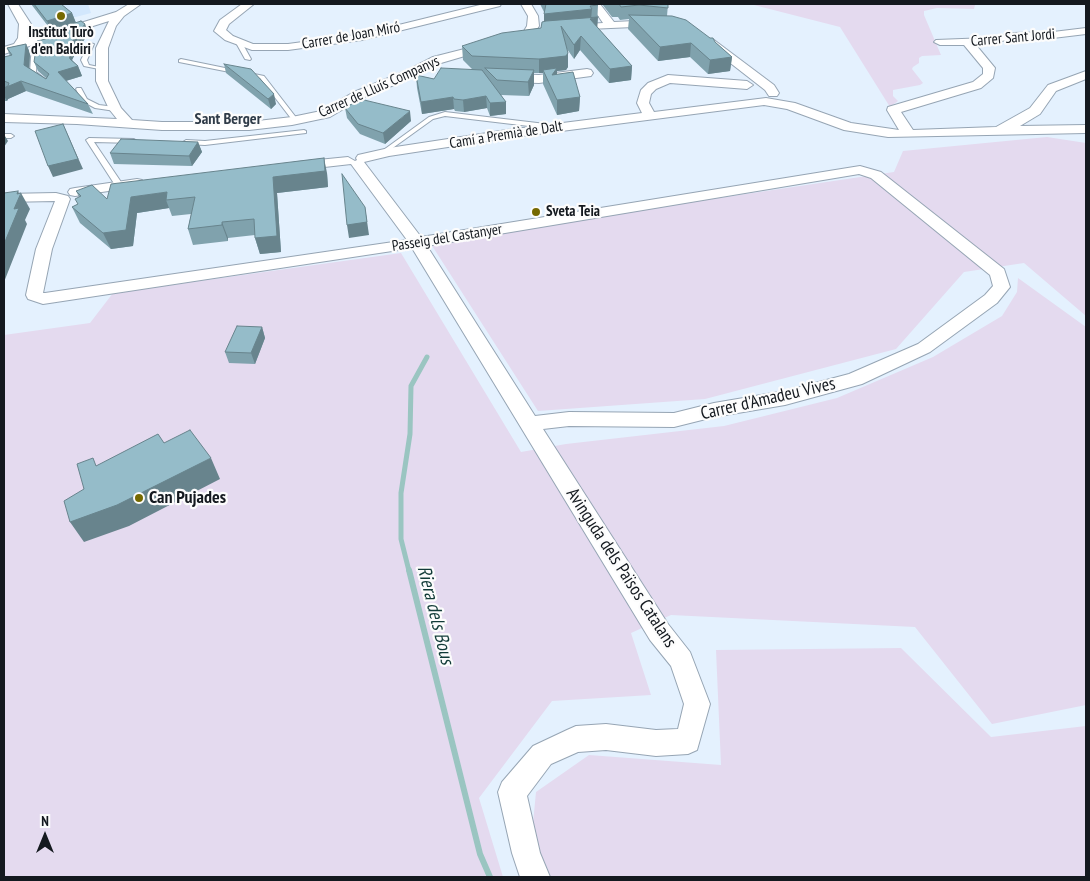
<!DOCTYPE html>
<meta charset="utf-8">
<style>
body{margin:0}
#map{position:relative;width:1090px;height:881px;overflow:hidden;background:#e4f1fe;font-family:"PT Sans Narrow",sans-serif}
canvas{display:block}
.frame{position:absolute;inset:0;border:5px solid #14191f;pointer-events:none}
.north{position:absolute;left:20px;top:811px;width:50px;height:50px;-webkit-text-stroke:4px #fcfcfc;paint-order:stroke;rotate:0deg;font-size:14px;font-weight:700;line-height:20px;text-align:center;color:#14191f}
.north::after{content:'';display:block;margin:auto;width:18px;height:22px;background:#14191f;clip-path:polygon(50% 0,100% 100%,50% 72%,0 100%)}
</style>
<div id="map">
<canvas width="1090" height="881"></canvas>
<div class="frame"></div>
<div class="north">N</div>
</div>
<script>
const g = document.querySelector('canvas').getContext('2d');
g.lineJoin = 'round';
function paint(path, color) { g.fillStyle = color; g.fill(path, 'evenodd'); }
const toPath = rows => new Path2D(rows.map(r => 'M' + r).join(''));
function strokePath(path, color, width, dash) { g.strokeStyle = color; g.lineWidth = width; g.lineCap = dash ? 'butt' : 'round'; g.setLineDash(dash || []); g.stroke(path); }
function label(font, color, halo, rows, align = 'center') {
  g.font = font + ' "PT Sans Narrow",sans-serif'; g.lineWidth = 4.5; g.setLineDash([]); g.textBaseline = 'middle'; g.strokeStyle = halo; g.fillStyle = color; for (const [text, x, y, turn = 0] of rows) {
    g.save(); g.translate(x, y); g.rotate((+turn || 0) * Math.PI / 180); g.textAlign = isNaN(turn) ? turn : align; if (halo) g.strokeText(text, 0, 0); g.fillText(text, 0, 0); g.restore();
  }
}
const built = toPath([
 [31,4,88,4,91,13,72,18]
]);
const green = toPath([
 [750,4,974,4,975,5,974,9,937,8,924,11,924,15,941,55,922,56,919,58,919,63,913,67,912,69,923,83,920,85,893,90,893,96,898,101,890,107,840,27],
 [1047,137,1086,143,1086,316,1024,263,964,272,896,349,705,399,538,411,429,241,894,172,903,151],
 [401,253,521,452,566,444,724,426,837,398,933,357,1002,316,1017,292,1018,278,1086,327,1086,705,992,724,915,627,671,615,631,633,651,695,552,701,479,798,503,877,4,877,4,335,90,323,113,293],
 [901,648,991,737,1086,726,1086,877,551,877,532,834,536,792,589,755,721,765,716,650]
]);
const streamFar1 = toPath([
 [409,571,401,539,401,493,410,434,411,386,427,357]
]);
const stream = toPath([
 [409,570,480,854,490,877]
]);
const service = toPath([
 [236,40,241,41,251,59,250,60,245,59,235,41,236,40],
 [38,41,41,43,37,57,36,72,45,79,42,81,30,73,31,57,35,43,38,41],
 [89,43,94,44,87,60,89,65,104,68,104,70,84,66,81,60,89,43],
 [181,59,264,76,298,120,293,121,260,78,179,62,179,60,181,59],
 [77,88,81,88,87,99,99,105,115,107,118,109,115,111,95,108,82,101,76,89,77,88],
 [445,112,554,125,557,127,554,129,445,116,433,119,383,155,378,154,429,117,445,112],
 [304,130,306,131,306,133,205,145,186,144,183,142,186,140,205,141,304,130],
 [4,134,11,134,14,136,11,138,4,138,4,134],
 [89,138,134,139,137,141,134,143,94,142,123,185,122,187,115,185,86,140,89,138]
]);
const minor = toPath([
 [8,4,18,4,31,24,29,39,116,12,129,4,141,4,124,16,116,26,108,48,108,81,121,108,132,120,162,122,249,122,292,117,321,111,354,92,408,70,433,57,488,43,494,46,492,48,441,63,416,76,362,98,330,117,292,125,249,130,162,130,77,124,4,122,4,114,117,119,109,109,96,81,96,48,109,21,4,54,4,47,14,44,18,38,19,24,8,4],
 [242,4,254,4,229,24,226,30,233,36,253,44,288,44,362,34,484,4,501,4,500,6,362,40,288,50,252,50,225,40,214,31,220,20,242,4],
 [521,4,531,4,538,16,539,26,531,38,527,39,521,36,527,26,528,16,521,4],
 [590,4,600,4,614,22,656,20,662,23,656,26,566,30,564,28,566,26,570,25,603,23,590,4],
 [1086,28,1086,34,1053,38,1014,39,976,45,995,68,993,78,981,88,901,112,913,130,996,127,1030,108,1048,85,1086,71,1086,79,1056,91,1040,114,1020,126,1086,125,1086,133,888,137,844,130,787,109,764,105,507,138,389,156,364,162,421,237,860,166,881,172,1004,269,1010,287,997,303,930,352,862,384,785,405,714,417,674,427,569,426,543,429,668,624,690,652,710,704,697,750,688,754,656,756,606,750,578,752,551,764,527,796,540,853,550,877,520,877,512,853,498,792,502,782,533,746,567,730,576,726,606,724,656,730,678,729,684,704,671,666,650,640,412,248,43,304,28,299,26,295,36,249,55,201,4,202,4,194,56,193,68,196,70,199,52,249,43,293,45,293,407,240,351,164,298,170,293,169,291,166,293,163,298,162,348,157,355,161,357,160,356,158,358,155,389,148,507,130,642,113,637,103,641,90,648,83,668,75,747,81,753,85,747,89,670,83,656,89,651,94,649,103,654,112,766,98,795,103,851,123,899,130,887,110,888,107,973,82,983,74,983,68,964,45,940,45,934,42,936,40,988,38,1014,33,1053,32,1086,28],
 [859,174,871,178,990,275,993,286,985,295,918,344,849,374,785,391,714,403,674,413,569,412,535,416,427,246,859,174],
 [710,39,714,40,774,85,779,93,777,96,769,96,765,90,706,44,704,42,710,39],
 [587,69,591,70,593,73,591,76,539,83,507,82,501,78,507,74,539,75,587,69],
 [137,179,142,180,144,183,142,186,75,196,70,195,68,192,70,189,75,188,137,179]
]);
const wall = toPath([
 [31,4,61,4,72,13,76,23,51,30],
 [540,4,597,4,598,5,597,27,632,66,631,80,609,83,580,50,574,59,567,49,568,53,568,67,566,70,557,71,557,74,580,97,579,111,557,115,543,84,543,73,534,73,534,85,529,96,501,95,506,102,506,114,490,116,487,108,464,112,455,111,454,109,422,114,417,88,416,75,434,79,473,70,463,60,462,46,541,28,544,22,544,12],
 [602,4,668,4,667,16,715,42,732,57,730,71,708,74,690,57,658,61,628,29,629,19,620,20,618,17,612,17],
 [85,24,88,34,76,52,72,60,78,66,82,76,66,81,88,104,93,114,26,91,8,99,7,101,4,101,4,57,10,56,7,48,26,44,30,53,29,68,46,79,46,78,38,71,34,62,57,37,54,30],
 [224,64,276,104,271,109,226,73],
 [345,108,411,121,385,144,360,134,347,118],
 [198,142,202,152,192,166,114,164,110,153],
 [327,173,328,187,277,193,281,252,260,254,255,238,255,235,228,238,228,241,193,245,188,229,191,214,172,216,169,208,137,213,133,246,111,249,80,223,72,207,78,204,79,197,76,191,107,199],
 [262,327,265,338,255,364,229,363,225,352]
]);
const shadedWall = toPath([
 [592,9,591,19,598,17,597,31,590,21,544,26,544,14],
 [72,13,76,23,51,30,47,21],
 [85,24,88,34,76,52,72,60,74,67,78,66,82,76,62,82,58,72,72,42],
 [581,36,580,50,574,59,574,45],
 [691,43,690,57,658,61,660,47],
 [26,44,30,53,29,75,24,65],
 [568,53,568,67,566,70,557,71,557,83,552,89,552,75,543,70,543,73,539,73,539,59],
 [732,57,730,71,708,74,710,60],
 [632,66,631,80,609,83,610,69],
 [534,70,534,85,529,96,528,82],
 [21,81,26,91,8,99,7,101,4,96,4,88],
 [274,94,276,104,271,109,268,99],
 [486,96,487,108,464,112,463,100],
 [453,97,454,109,422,114,421,102],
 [580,97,579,111,557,115,557,100],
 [506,102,506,114,490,116,490,103],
 [410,111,411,121,385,144,383,133],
 [63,124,83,169,53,177,48,166],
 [5,136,8,141,4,147,4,138],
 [198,142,202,152,192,166,189,156],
 [324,158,327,173,328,187,277,193,281,252,260,254,255,238,273,177],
 [18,191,20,196,21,193,30,209,25,220,27,224,4,282,4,244,14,209,17,194],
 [167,192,166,200,169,208,137,213,133,246,111,249,103,233,131,197],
 [365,207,369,235,349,238,347,225],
 [222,222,228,238,228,241,222,225],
 [262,327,265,338,255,364,251,353],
 [211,458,220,479,129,526,84,542,70,522]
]);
const building = toPath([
 [34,4,61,4,72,13,47,21,34,4],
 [546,4,597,4,598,5,590,6,592,9,544,14,546,4],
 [612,4,668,4,668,8,639,5,621,7,619,4,612,4],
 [629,15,672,16,686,20,710,38,713,38,715,42,732,57,710,60,691,43,660,47,629,15],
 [598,17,590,19,632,66,610,69,581,36,574,45,561,26,568,53,566,56,539,59,472,56,462,46,502,33,541,28,542,22,546,21,598,17],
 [81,21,85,24,72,42,68,51,70,59,78,66,58,72,88,104,21,81,4,88,8,86,9,83,4,81,4,57,12,55,7,48,26,44,24,65,46,79,49,74,34,62,37,41,58,36,54,30,81,21],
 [224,64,251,69,274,94,268,99,224,64],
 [441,68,482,70,506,102,490,103,486,96,463,100,454,99,453,97,421,102,416,75,434,79,441,68],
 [485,68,534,70,528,82,497,80,485,68],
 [557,68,552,75,573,72,580,97,557,100,543,70,557,68],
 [360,99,410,111,383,133,358,124,345,108,360,99],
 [63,124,78,159,48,166,35,131,63,124],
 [121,139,198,142,189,156,110,153,121,139],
 [324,158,325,171,273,177,277,236,255,238,254,219,222,222,222,225,188,229,195,197,166,200,167,192,131,197,126,230,103,233,72,207,78,204,75,199,81,196,76,191,92,185,107,199,111,184,324,158],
 [342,174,365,207,367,222,347,225,342,174],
 [18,191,17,194,21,193,14,209,19,208,4,244,4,193,18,191],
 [237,326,262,327,251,353,225,352,237,326],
 [190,430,211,458,117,505,70,522,64,501,84,489,77,464,93,458,96,466,158,434,164,443,190,430]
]);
const markers = [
 [61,16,5,"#766900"],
 [536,212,5,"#766900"],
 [139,498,5,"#766900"]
];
const farPoinames = [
 ["Institut Turò",61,33],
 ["d'en Baldiri",61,50],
 ["Sveta Teia",546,212,"left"]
];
const farStreetnames = [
 ["Carrer de Joan Miró",351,36,-10],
 ["Carrer Sant Jordi",1013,38,-5],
 ["Carrer de Lluís Companys",379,87,-24],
 ["Camí a Premià de Dalt",506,135,-9],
 ["Passeig del Castanyer",447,238,-9]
];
const farNeighbourhoodnames = [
 ["Sant Berger",228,119]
];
const streetNames = [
 ["Carrer d'Amadeu Vives",768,399,-13],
 ["Avinguda dels Països Catalans",621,568,57]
];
const poiNames = [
 ["Can Pujades",149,498]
];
const waterNames = [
 ["Riera dels Bous",435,615,76]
];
paint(built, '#d2e7fd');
paint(green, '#e4daef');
strokePath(streamFar1, '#9ac5c1', 5);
strokePath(stream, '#9ac5c1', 6);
strokePath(service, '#96a5b4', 2);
strokePath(minor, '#96a5b4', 2);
paint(service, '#fff');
paint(minor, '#fff');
paint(wall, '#80a2ad');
paint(shadedWall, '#68848d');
paint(building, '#95bcc9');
strokePath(building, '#68848d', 1);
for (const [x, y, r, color] of markers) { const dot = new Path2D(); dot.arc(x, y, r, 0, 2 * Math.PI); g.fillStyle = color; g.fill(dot); strokePath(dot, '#fcfcfc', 2); }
label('bold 15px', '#14191f', '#fcfcfc', farPoinames);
label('15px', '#14191f', '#fcfcfc', farStreetnames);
label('bold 16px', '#2f3b48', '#fcfcfc', farNeighbourhoodnames);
label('18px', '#14191f', '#fcfcfc', streetNames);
label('bold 18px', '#14191f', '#fcfcfc', poiNames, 'left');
label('italic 19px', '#113b38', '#fcfcfc', waterNames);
</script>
